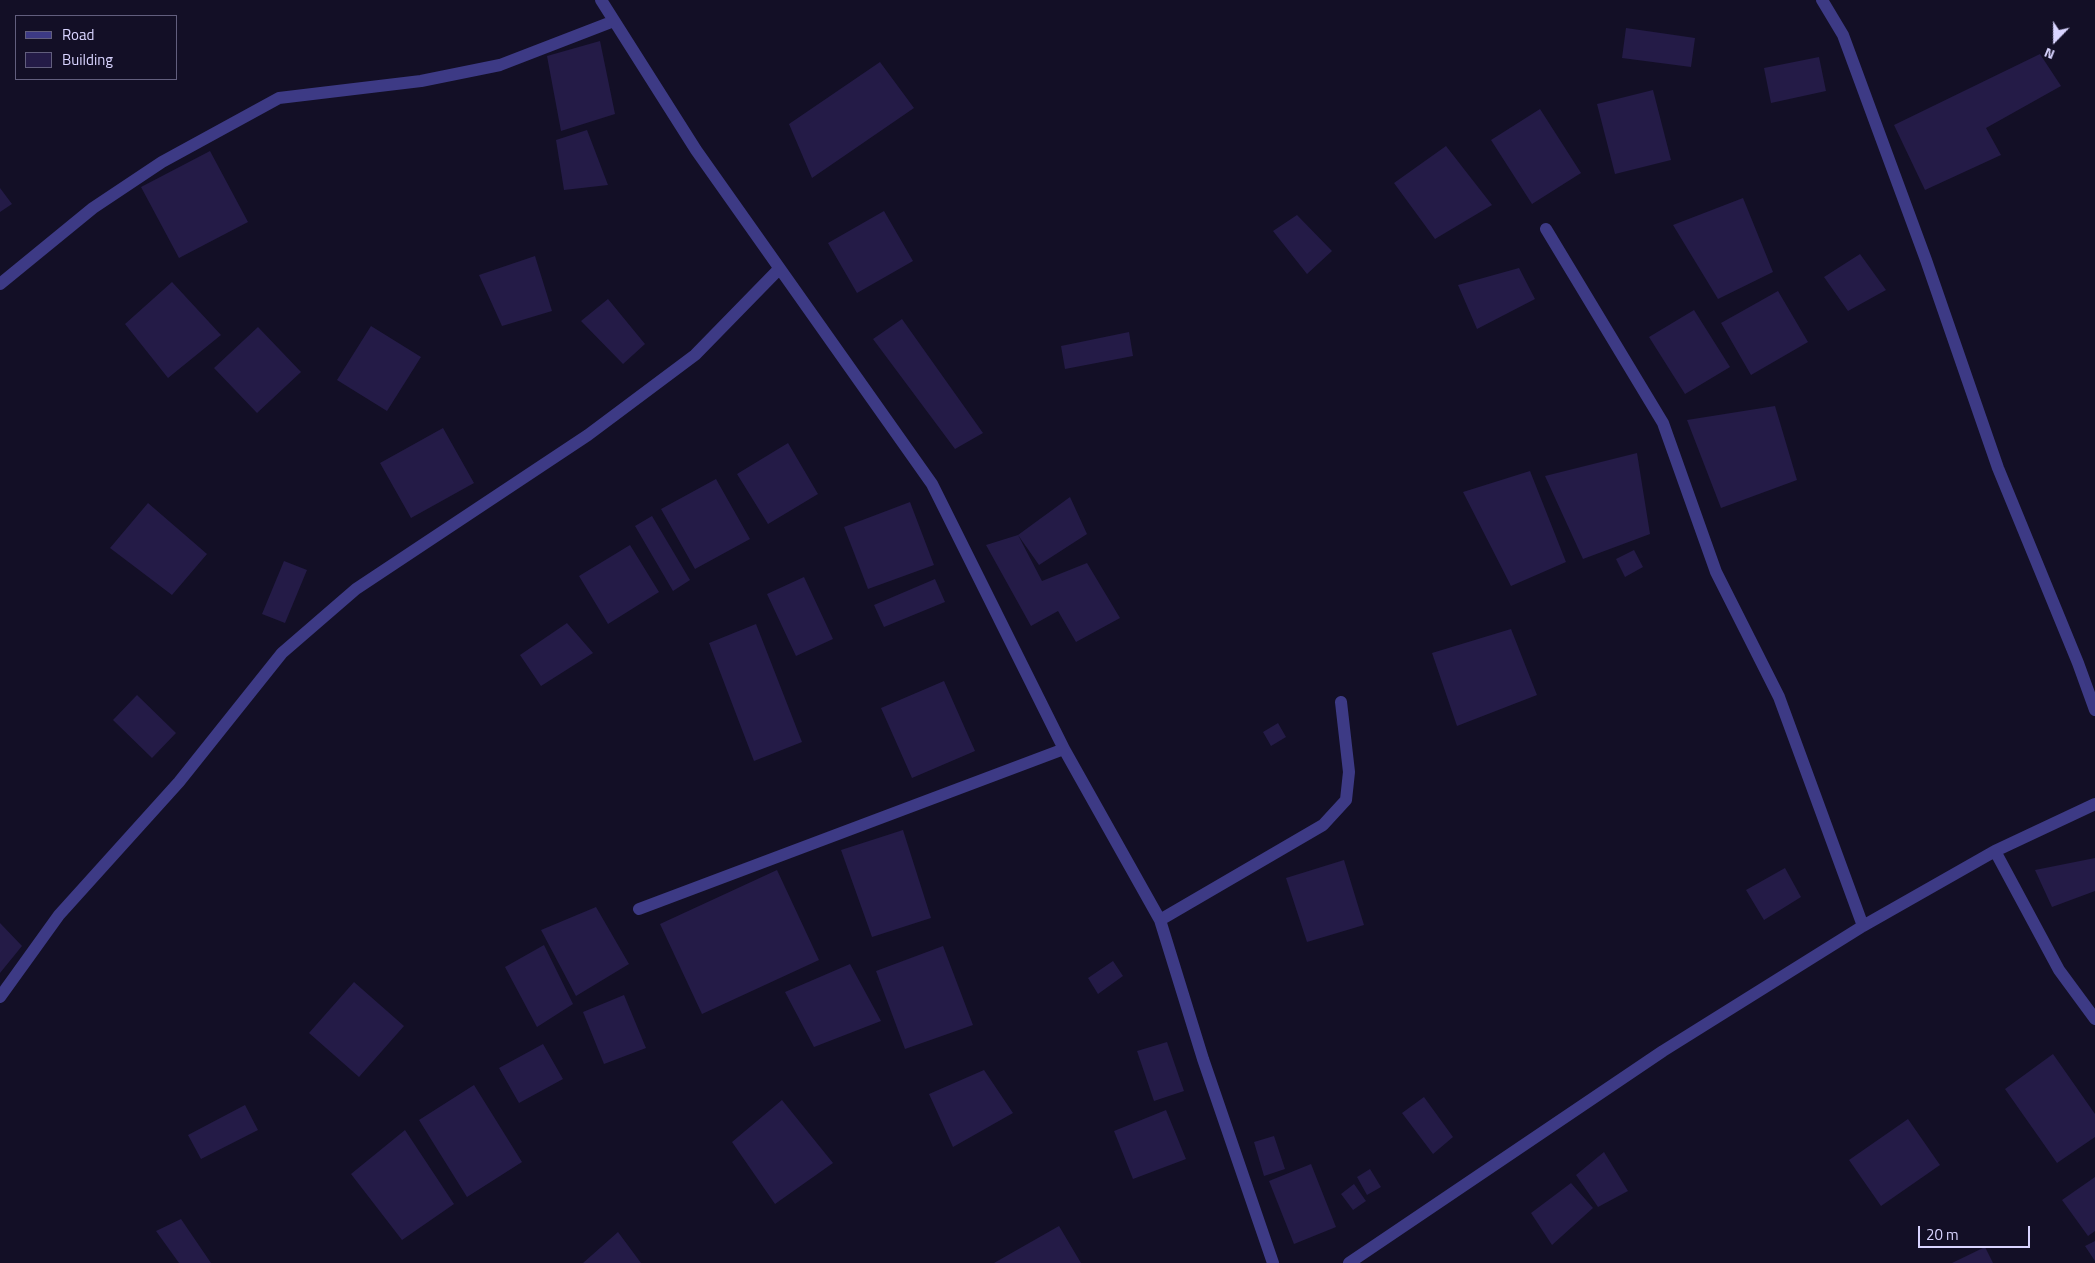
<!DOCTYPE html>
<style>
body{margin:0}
#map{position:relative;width:2095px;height:1263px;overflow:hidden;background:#130f26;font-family:"Titillium Web",sans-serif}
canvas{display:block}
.legend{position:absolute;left:15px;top:15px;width:162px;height:65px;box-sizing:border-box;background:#130f26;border:1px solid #625e7d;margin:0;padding:6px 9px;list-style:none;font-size:15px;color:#d9d4ff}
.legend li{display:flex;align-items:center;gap:10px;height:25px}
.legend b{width:25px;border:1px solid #625e7d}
.north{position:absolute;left:2030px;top:15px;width:50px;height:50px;-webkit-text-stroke:4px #130f26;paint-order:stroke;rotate:202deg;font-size:14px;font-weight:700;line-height:20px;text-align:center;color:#d9d4ff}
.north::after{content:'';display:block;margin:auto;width:18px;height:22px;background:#d9d4ff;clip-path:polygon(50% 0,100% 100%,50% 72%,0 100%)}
.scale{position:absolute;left:1918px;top:1226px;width:112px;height:22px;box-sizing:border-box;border:2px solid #d9d4ff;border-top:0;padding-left:6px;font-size:15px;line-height:18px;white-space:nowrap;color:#d9d4ff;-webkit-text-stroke:4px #130f26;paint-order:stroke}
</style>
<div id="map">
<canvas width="2095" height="1263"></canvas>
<ul class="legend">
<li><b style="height:6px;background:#3d3a85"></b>Road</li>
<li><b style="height:14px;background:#241b47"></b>Building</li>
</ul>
<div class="north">N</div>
<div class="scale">20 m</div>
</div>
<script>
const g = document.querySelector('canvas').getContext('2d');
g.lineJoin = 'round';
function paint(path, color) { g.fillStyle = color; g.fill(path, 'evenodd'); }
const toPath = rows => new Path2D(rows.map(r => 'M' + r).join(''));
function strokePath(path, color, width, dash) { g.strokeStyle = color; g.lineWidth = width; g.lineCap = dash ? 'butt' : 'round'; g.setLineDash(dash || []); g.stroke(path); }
const building = toPath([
 [1626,28,1695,38,1691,67,1622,58],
 [600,41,615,114,561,131,547,56],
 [2040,54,2061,86,1986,128,2001,155,1925,190,1894,125],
 [1819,57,1826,91,1771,103,1764,68],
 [880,62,914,108,812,178,789,124],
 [1653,90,1671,160,1615,174,1597,104],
 [1540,109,1581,173,1532,204,1491,140],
 [587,130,608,185,564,190,556,140],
 [1446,146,1492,205,1435,239,1394,183],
 [210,151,248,222,179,258,141,187],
 [0,188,12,204,0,212],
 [1743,198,1773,272,1718,299,1673,225],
 [884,211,913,261,857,293,828,243],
 [1297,215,1332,251,1307,274,1273,231],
 [1860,254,1886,290,1848,311,1824,277],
 [535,256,552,311,502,326,479,275],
 [1519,268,1535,299,1477,329,1458,285],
 [172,282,221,335,168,378,125,324],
 [1778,291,1808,342,1751,375,1721,323],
 [608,299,645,344,623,364,581,321],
 [1694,310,1730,367,1685,394,1649,337],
 [902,319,983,433,955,449,873,339],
 [371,326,421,357,387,411,337,380],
 [258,327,301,372,257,413,214,368],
 [1129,332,1133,356,1065,369,1061,346],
 [1775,406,1797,480,1721,508,1687,420],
 [443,428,474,483,411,518,380,463],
 [788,443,818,494,768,524,737,474],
 [1637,453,1650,534,1583,559,1545,476],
 [1530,471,1566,562,1511,586,1463,492],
 [716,479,750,539,695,569,661,509],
 [1070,497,1087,534,1039,565,1018,535],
 [910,502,934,565,868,589,844,527],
 [148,503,207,554,172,595,110,548],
 [652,516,690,580,673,591,635,526],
 [1018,535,1042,581,1087,563,1120,618,1076,642,1058,611,1031,626,986,545],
 [630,545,659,592,608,624,579,576],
 [1634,550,1643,567,1625,577,1616,559],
 [284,561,307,570,285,623,262,614],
 [804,577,833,639,796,656,767,594],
 [935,579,945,602,884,627,874,605],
 [567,623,593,653,541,686,520,655],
 [756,624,802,742,754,761,709,643],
 [1511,629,1537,695,1457,726,1432,653],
 [944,681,975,751,912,778,881,708],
 [137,695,176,733,152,758,113,720],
 [1278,723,1286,737,1271,746,1263,732],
 [903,830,931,918,872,937,841,850],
 [2095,858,2095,891,2052,907,2035,870],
 [1344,860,1364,925,1307,942,1286,878],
 [1785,868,1801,897,1764,920,1746,890],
 [777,870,819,960,702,1014,660,924],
 [596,907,629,964,576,996,541,930],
 [0,923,22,946,0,973],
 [544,945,573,1004,537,1027,505,967],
 [943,946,973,1025,905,1049,876,971],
 [1113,961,1123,976,1098,994,1088,978],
 [850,964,881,1021,814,1047,785,992],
 [354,982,404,1026,359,1077,309,1033],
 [624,995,646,1048,604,1064,583,1012],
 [1167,1042,1184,1091,1154,1101,1137,1051],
 [543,1044,563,1079,519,1103,499,1068],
 [2053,1054,2095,1114,2095,1137,2057,1163,2005,1089],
 [984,1070,1013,1113,953,1147,929,1094],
 [474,1085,522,1162,467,1197,419,1120],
 [1424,1097,1453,1137,1433,1154,1402,1113],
 [782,1100,833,1163,775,1204,732,1142],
 [245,1105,258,1130,201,1159,188,1135],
 [1166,1110,1186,1159,1133,1179,1114,1131],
 [1908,1119,1940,1165,1881,1206,1849,1160],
 [405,1130,454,1204,402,1240,351,1174],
 [1274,1136,1285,1169,1264,1176,1254,1142],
 [1604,1152,1628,1191,1598,1207,1576,1175],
 [1311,1164,1336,1227,1294,1244,1269,1181],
 [1370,1169,1381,1187,1367,1195,1357,1177],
 [2095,1177,2095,1231,2088,1236,2062,1200],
 [1571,1183,1593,1208,1552,1245,1531,1213],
 [1354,1184,1366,1201,1353,1210,1341,1194],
 [181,1219,211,1263,179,1263,156,1231],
 [1059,1226,1081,1263,994,1263],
 [618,1232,641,1263,583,1263],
 [2095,1241,2095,1261,2085,1246],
 [1985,1247,1993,1263,1952,1263]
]);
const minor = toPath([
 [601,0,696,150,932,484,1064,749,1160,920,1203,1059,1273,1263],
 [1822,0,1843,35,1926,260,1998,468,2078,663,2095,710],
 [1546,229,1663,423,1716,572,1779,697,1863,926],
 [0,284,93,208,162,162,279,98,421,81,500,65,614,21],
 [1995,851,2059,970,2095,1019],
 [639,909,1064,749],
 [1160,920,1323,825,1346,800,1349,772,1341,702],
 [0,997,59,915,179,782,282,653,356,589,588,435,695,355,779,269],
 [1349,1263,1663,1051,1863,926,1995,851,2095,804]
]);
paint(building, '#241b47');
strokePath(minor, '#3d3a85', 12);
</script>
